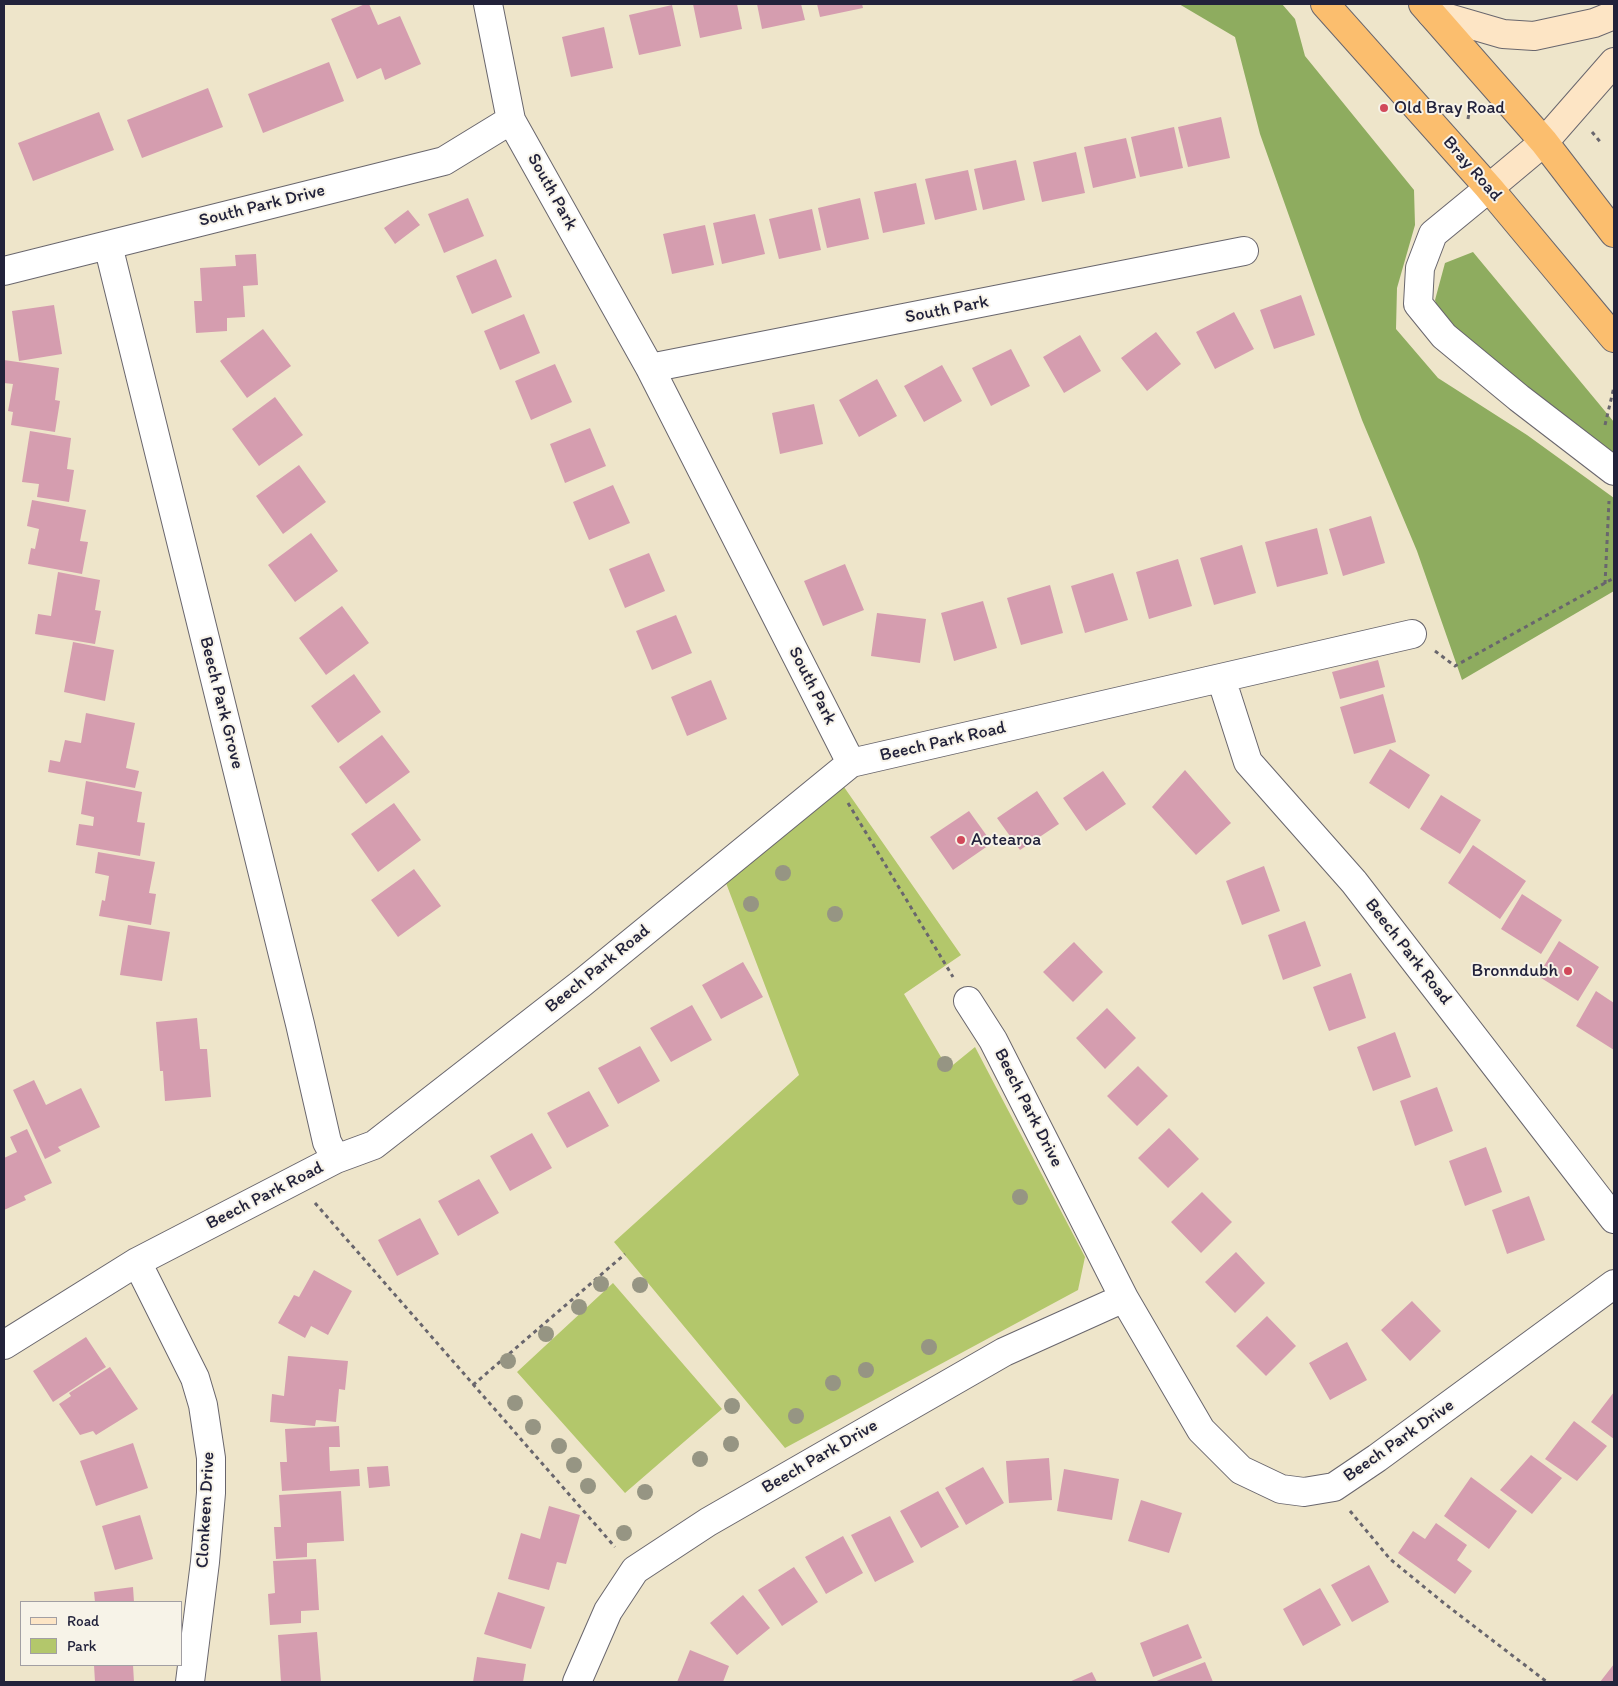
<!DOCTYPE html>
<style>
body{margin:0}
#map{position:relative;width:1618px;height:1686px;overflow:hidden;background:#eee5ca;font-family:Itim,sans-serif}
canvas{display:block}
.frame{position:absolute;inset:0;border:5px solid #22223b;pointer-events:none}
.legend{position:absolute;left:20px;top:1601px;width:162px;height:65px;box-sizing:border-box;background:#f7f3e8;border:1px solid #a29fa3;margin:0;padding:6px 9px;list-style:none;font-size:15px;color:#22223b}
.legend li{display:flex;align-items:center;gap:10px;height:25px}
.legend b{width:25px;border:1px solid #a29fa3}
</style>
<div id="map">
<canvas width="1618" height="1686"></canvas>
<div class="frame"></div>
<ul class="legend">
<li><b style="height:6px;background:#fde5c5"></b>Road</li>
<li><b style="height:14px;background:#b3c76b"></b>Park</li>
</ul>
</div>
<script>
const g = document.querySelector('canvas').getContext('2d');
g.lineJoin = 'round';
function paint(path, color) { g.fillStyle = color; g.fill(path, 'evenodd'); }
const toPath = rows => new Path2D(rows.map(r => 'M' + r).join(''));
function strokePath(path, color, width, dash) { g.strokeStyle = color; g.lineWidth = width; g.lineCap = dash ? 'butt' : 'round'; g.setLineDash(dash || []); g.stroke(path); }
function label(font, color, halo, rows, align = 'center') {
  g.font = font + ' Itim,sans-serif'; g.lineWidth = 4; g.setLineDash([]); g.textBaseline = 'middle'; g.strokeStyle = halo; g.fillStyle = color; for (const [text, x, y, turn = 0] of rows) {
    g.save(); g.translate(x, y); g.rotate((+turn || 0) * Math.PI / 180); g.textAlign = isNaN(turn) ? turn : align; if (halo) g.strokeText(text, 0, 0); g.fillText(text, 0, 0); g.restore();
  }
}
const green = toPath([
 [844,787,961,955,904,994,948,1069,975,1047,1085,1257,1078,1290,785,1448,614,1242,799,1075,726,883],
 [613,1283,722,1409,625,1493,517,1372]
]);
const forest = toPath([
 [1179,4,1282,4,1295,19,1305,56,1414,190,1415,225,1397,288,1396,329,1438,378,1527,435,1614,498,1614,591,1462,680,1417,551,1362,420,1316,292,1260,134,1235,37],
 [1473,252,1614,422,1614,454,1443,328,1435,300,1445,263]
]);
const building = toPath([
 [365,4,369,4,378,25,400,16,421,64,385,80,381,68,357,79,331,19],
 [693,4,737,4,742,29,700,38],
 [757,4,801,4,805,20,762,29],
 [817,4,862,4,863,8,820,17],
 [672,5,681,46,639,55,629,15],
 [604,27,613,68,571,77,562,37],
 [329,62,344,101,263,133,248,94],
 [208,88,223,127,142,158,127,120],
 [99,112,114,150,33,181,18,143],
 [1221,117,1230,158,1188,167,1178,127],
 [1174,127,1183,168,1140,177,1131,137],
 [1126,138,1136,178,1093,188,1084,147],
 [1076,152,1085,193,1042,202,1033,162],
 [1016,160,1025,200,983,210,974,169],
 [968,170,977,210,935,220,925,179],
 [916,183,925,224,883,233,874,192],
 [468,198,484,236,444,253,428,214],
 [860,198,869,239,827,248,818,208],
 [812,209,821,250,779,259,769,219],
 [408,210,420,225,395,244,384,228],
 [755,214,765,254,722,264,713,223],
 [705,225,714,265,672,274,663,234],
 [256,254,258,285,243,286,245,317,227,318,227,331,196,333,194,301,202,301,200,268,236,266,235,255],
 [496,259,512,297,472,314,456,276],
 [1301,295,1315,335,1274,349,1260,310],
 [54,305,62,354,19,361,12,311],
 [1234,312,1254,349,1215,369,1196,332],
 [524,314,540,353,500,370,484,331],
 [263,329,291,366,247,398,220,361],
 [1156,332,1181,364,1147,391,1121,358],
 [1080,335,1101,371,1064,393,1043,357],
 [1011,349,1030,386,991,406,972,368],
 [4,360,59,368,55,400,60,401,55,432,11,425,13,412,8,411,13,384,4,383],
 [555,364,572,402,531,420,515,381],
 [942,365,962,401,924,422,904,386],
 [877,379,897,416,859,437,839,400],
 [275,397,303,435,259,466,232,429],
 [814,404,823,444,780,454,772,413],
 [590,428,606,466,565,483,550,444],
 [30,431,71,438,67,469,74,470,69,502,37,497,39,484,22,482],
 [299,465,326,502,283,534,256,496],
 [613,485,630,523,589,540,573,502],
 [32,500,86,510,80,541,88,542,82,574,28,564,31,548,35,549,39,529,27,526],
 [1371,516,1385,563,1343,576,1329,529],
 [1317,528,1328,574,1277,587,1265,542],
 [311,533,338,571,295,602,268,565],
 [1242,545,1256,593,1214,605,1200,558],
 [649,553,665,591,625,608,609,569],
 [1178,559,1192,606,1149,619,1136,572],
 [845,564,864,610,823,626,804,581],
 [58,572,100,580,95,610,101,611,95,644,35,634,38,614,51,616],
 [1113,573,1128,620,1085,633,1071,586],
 [1050,585,1063,633,1021,645,1007,598],
 [983,601,997,648,954,661,941,613],
 [342,606,369,643,326,675,299,638],
 [877,613,926,619,920,663,871,656],
 [676,615,692,653,652,670,636,631],
 [73,642,114,650,105,701,64,692],
 [1378,660,1385,687,1340,699,1332,672],
 [354,674,381,712,338,743,311,706],
 [711,680,727,719,687,736,671,697],
 [1383,694,1396,742,1354,754,1340,707],
 [86,713,135,723,126,768,139,771,135,788,48,772,50,760,60,762,65,740,81,743],
 [382,735,410,772,366,804,339,767],
 [1390,749,1430,775,1409,809,1369,783],
 [1185,770,1231,823,1196,855,1152,807],
 [1103,771,1126,804,1086,831,1063,798],
 [86,781,142,792,137,822,145,823,140,856,76,845,79,824,93,826,94,817,81,814],
 [1037,791,1059,824,1020,850,997,818],
 [1441,795,1481,820,1460,854,1420,829],
 [394,803,421,840,378,872,351,834],
 [969,811,992,843,953,870,930,837],
 [1473,845,1526,881,1500,919,1448,883],
 [98,852,155,862,149,893,156,894,151,925,99,916,102,900,105,901,109,876,95,873],
 [1264,866,1280,911,1242,925,1226,881],
 [414,869,441,906,398,937,371,900],
 [1522,894,1562,920,1541,954,1501,929],
 [1305,921,1321,966,1283,980,1268,935],
 [128,925,170,932,162,981,120,975],
 [1559,941,1599,967,1578,1001,1538,976],
 [1074,942,1103,972,1073,1002,1043,972],
 [743,962,763,997,721,1019,702,985],
 [1351,973,1366,1018,1329,1031,1313,987],
 [1596,991,1614,1003,1614,1050,1576,1026],
 [692,1005,712,1040,671,1062,650,1028],
 [1107,1008,1136,1038,1105,1069,1076,1038],
 [197,1018,200,1049,207,1049,211,1097,165,1101,163,1071,160,1071,156,1022],
 [1395,1032,1411,1077,1373,1091,1357,1047],
 [640,1046,660,1081,618,1104,598,1068],
 [1138,1066,1168,1096,1137,1126,1107,1096],
 [34,1080,46,1105,81,1088,100,1127,58,1147,61,1151,45,1159,13,1090],
 [1437,1087,1453,1131,1415,1146,1400,1101],
 [589,1091,609,1126,567,1148,547,1113],
 [1169,1128,1199,1159,1168,1188,1138,1158],
 [27,1129,52,1183,24,1196,26,1200,4,1210,4,1158,17,1152,10,1137],
 [532,1133,552,1168,510,1191,490,1156],
 [1486,1147,1502,1192,1465,1206,1449,1161],
 [479,1179,499,1213,458,1236,438,1201],
 [1202,1192,1232,1222,1201,1253,1171,1222],
 [1529,1196,1545,1240,1507,1254,1492,1210],
 [420,1218,439,1254,397,1276,378,1240],
 [1236,1252,1265,1283,1235,1313,1205,1282],
 [314,1270,352,1291,328,1335,311,1326,305,1338,278,1323,294,1295,299,1297],
 [1412,1301,1441,1331,1410,1361,1381,1330],
 [1267,1316,1296,1346,1266,1376,1236,1346],
 [86,1337,106,1367,53,1402,33,1371],
 [1347,1342,1367,1380,1330,1400,1309,1363],
 [288,1356,348,1361,345,1390,339,1389,336,1422,316,1420,315,1426,270,1422,272,1394,284,1396],
 [110,1367,138,1409,96,1435,93,1431,80,1435,59,1404,71,1396,69,1393],
 [1614,1392,1614,1439,1591,1422],
 [1574,1421,1607,1446,1577,1481,1545,1459],
 [339,1426,340,1447,329,1447,330,1471,359,1469,360,1486,282,1491,280,1462,287,1462,285,1429],
 [133,1443,148,1488,96,1506,80,1461],
 [1531,1455,1562,1478,1532,1514,1500,1490],
 [1049,1458,1052,1500,1009,1503,1006,1461],
 [388,1466,390,1486,369,1488,367,1467],
 [983,1467,1004,1503,966,1525,945,1488],
 [1064,1469,1119,1479,1112,1520,1057,1511],
 [1471,1477,1517,1511,1489,1549,1444,1516],
 [341,1491,344,1541,307,1543,307,1557,276,1559,274,1527,281,1527,279,1495],
 [938,1491,959,1527,921,1548,900,1511],
 [1141,1500,1182,1513,1169,1553,1128,1541],
 [549,1506,580,1515,566,1564,557,1562,549,1590,508,1579,521,1533,540,1539],
 [140,1515,153,1559,115,1570,102,1526],
 [890,1516,914,1562,875,1582,851,1535],
 [1436,1523,1467,1545,1457,1560,1472,1571,1455,1594,1398,1553,1413,1531,1425,1539],
 [843,1536,863,1573,826,1594,805,1557],
 [316,1559,319,1610,301,1611,301,1623,270,1625,268,1594,275,1593,273,1561],
 [1369,1565,1389,1602,1352,1622,1331,1585],
 [794,1567,818,1602,782,1626,758,1590],
 [133,1587,134,1602,95,1602,94,1592],
 [1320,1588,1341,1625,1303,1646,1283,1609],
 [498,1592,545,1607,531,1649,484,1634],
 [743,1595,770,1628,737,1655,710,1623],
 [1188,1624,1202,1658,1153,1677,1140,1643],
 [317,1632,321,1682,281,1682,278,1635],
 [690,1650,729,1666,723,1682,677,1682],
 [477,1657,526,1664,523,1682,473,1682],
 [1205,1662,1213,1682,1154,1682],
 [1614,1664,1614,1682,1600,1682],
 [94,1665,133,1665,134,1682,95,1682],
 [1092,1672,1097,1682,1069,1682]
]);
const path = toPath([
 [1468,119,1470,107],
 [1592,132,1602,144],
 [1605,425,1614,387],
 [1605,584,1609,501],
 [1435,651,1455,666,1614,578],
 [848,803,953,977],
 [315,1203,615,1547],
 [473,1385,625,1254],
 [1350,1511,1390,1559,1445,1604,1547,1682]
]);
const street = toPath([
 [488,4,511,120,650,368,851,763],
 [1489,188,1433,234,1420,268,1418,304,1444,336,1519,398,1614,471],
 [108,245,300,1024,327,1142,336,1159],
 [4,271,444,161,511,120],
 [650,368,1244,251],
 [1221,678,1248,762,1354,882,1614,1219],
 [968,1001,993,1040,1124,1298,1201,1430,1241,1470,1281,1489,1304,1492,1334,1487,1377,1458,1614,1284],
 [137,1262,195,1378,203,1405,211,1458,211,1493,205,1562,190,1682],
 [4,1345,137,1262,336,1159,374,1145,582,983,851,763,1412,634],
 [577,1682,608,1611,635,1570,708,1522,1004,1352,1124,1298]
]);
const secondary = toPath([
 [1431,13,1503,34,1534,36,1594,23,1614,15],
 [1489,188,1544,142,1614,62]
]);
const highway = toPath([
 [1325,4,1489,188,1614,338],
 [1423,4,1544,142,1614,233]
]);
const trees = [
 [783,873],
 [751,904],
 [835,914],
 [945,1064],
 [1020,1197],
 [601,1284],
 [640,1285],
 [579,1307],
 [546,1334],
 [929,1347],
 [508,1361],
 [866,1370],
 [833,1383],
 [515,1403],
 [732,1406],
 [796,1416],
 [533,1427],
 [731,1444],
 [559,1446],
 [700,1459],
 [574,1465],
 [588,1486],
 [645,1492],
 [624,1533]
];
const markers = [
 [1384,108,5,"#d1495b"],
 [961,840,5,"#d1495b"],
 [1568,971,5,"#d1495b"]
];
const poiNames = [
 ["Old Bray Road",1394,108],
 ["Aotearoa",971,840],
 ["Bronndubh",1558,971,"right"]
];
const streetNames = [
 ["Bray Road",1472,169,49],
 ["South Park",552,192,61],
 ["South Park Drive",262,206,-14],
 ["South Park",947,310,-11],
 ["South Park",812,686,63],
 ["Beech Park Grove",221,703,76],
 ["Beech Park Road",943,742,-13],
 ["Beech Park Road",1408,952,52],
 ["Beech Park Road",598,969,-39],
 ["Beech Park Drive",1028,1108,63],
 ["Beech Park Road",265,1196,-27],
 ["Beech Park Drive",1399,1441,-35],
 ["Beech Park Drive",820,1457,-30],
 ["Clonkeen Drive",206,1510,-87]
];
paint(green, '#b3c76b');
paint(forest, '#8eac5f');
paint(building, '#d59daf');
strokePath(street, '#69666d', 30);
strokePath(secondary, '#69666d', 30);
strokePath(highway, '#69666d', 30);
strokePath(path, '#69666d', 3, [4, 4]);
strokePath(street, '#fff', 28);
strokePath(secondary, '#fde5c5', 28);
strokePath(highway, '#fbbe6e', 28);
g.fillStyle = '#969583';
for (const [x, y] of trees) { g.beginPath(); g.arc(x, y, 8, 0, 2 * Math.PI); g.fill(); }
for (const [x, y, r, color] of markers) { const dot = new Path2D(); dot.arc(x, y, r, 0, 2 * Math.PI); g.fillStyle = color; g.fill(dot); strokePath(dot, '#f7f3e8', 2); }
label('18px', '#22223b', '#f7f3e8', poiNames, 'left');
label('18px', '#22223b', '#f7f3e8', streetNames);
</script>
